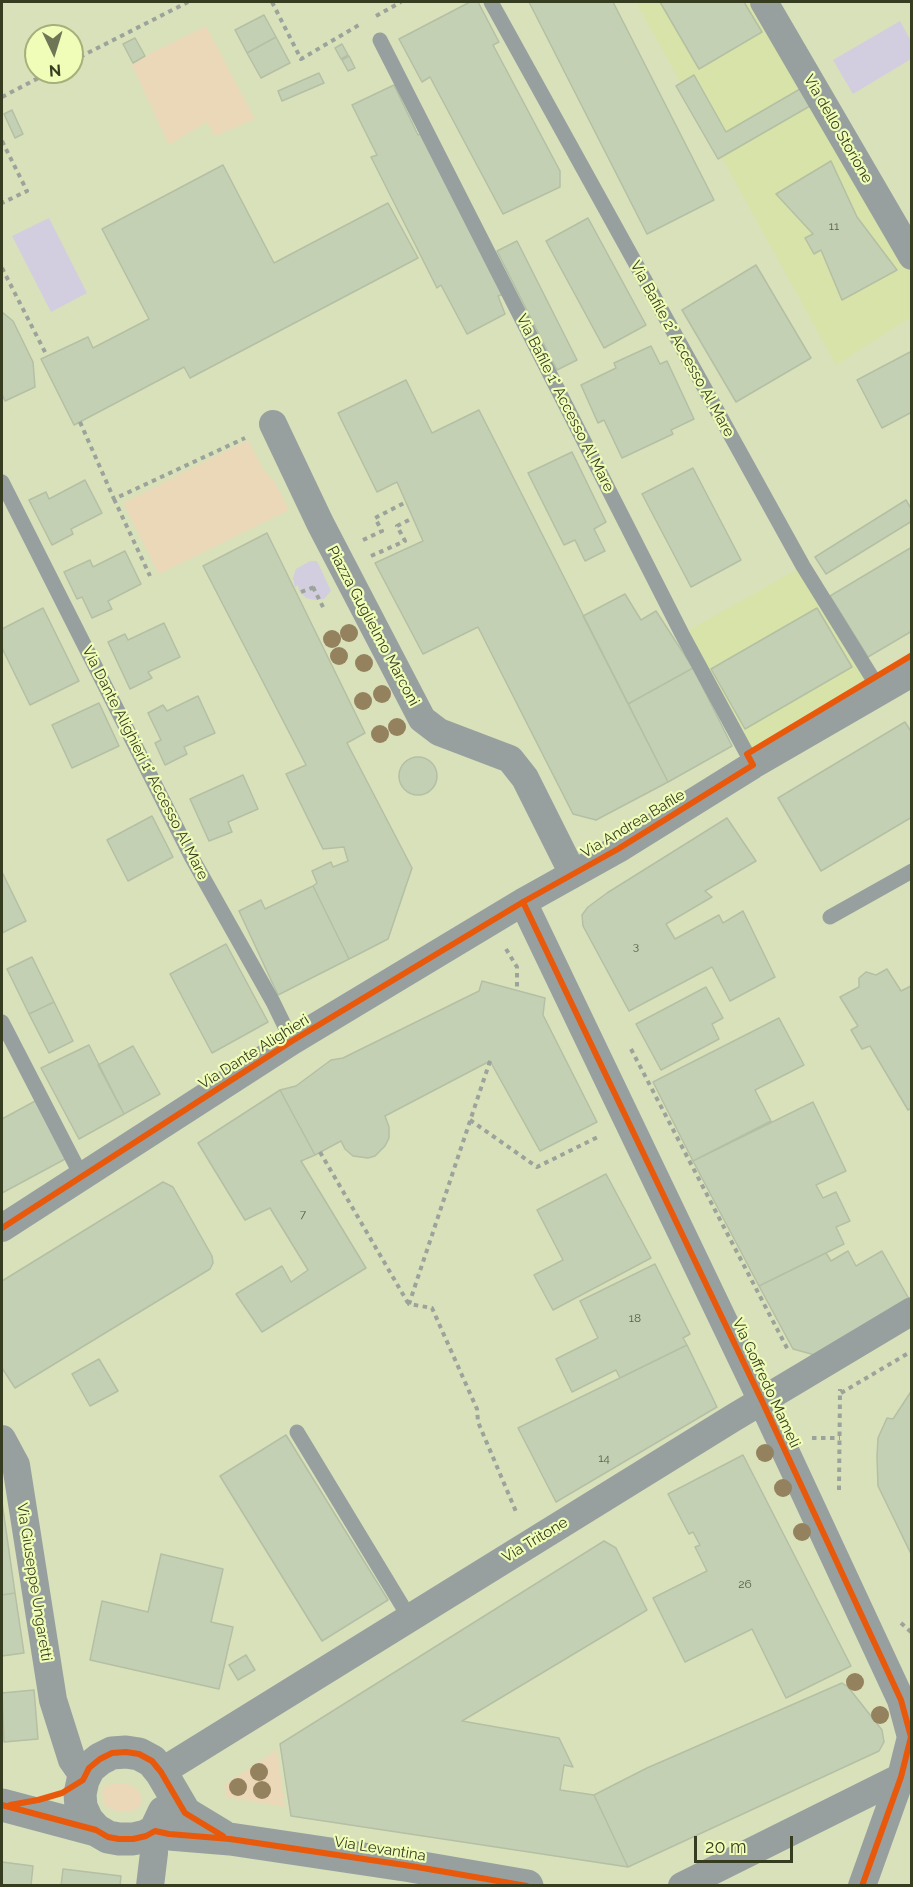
<!DOCTYPE html>
<meta charset="utf-8">
<style>
body{margin:0}
#map{position:relative;width:913px;height:1887px;overflow:hidden;background:#d9e1bb;font-family:Raleway,sans-serif}
canvas{display:block}
.frame{position:absolute;inset:0;border:3px solid #363c20;pointer-events:none}
.north{position:absolute;left:24px;top:24px;width:60px;height:60px;box-sizing:border-box;background:#effdb8;border:2px solid #a5b07b;border-radius:50%;rotate:176deg;font-size:16px;font-weight:700;line-height:24px;text-align:center;color:#363c20}
.north::after{content:'';display:block;margin:auto;width:21px;height:27px;background:#6f7656;clip-path:polygon(50% 0,100% 100%,50% 72%,0 100%)}
.scale{position:absolute;left:694px;top:1836px;width:99px;height:27px;box-sizing:border-box;border:3px solid #363c20;border-top:0;padding-left:8px;font-size:18px;line-height:21px;white-space:nowrap;color:#363c20;-webkit-text-stroke:4px #effdb8;paint-order:stroke}
</style>
<div id="map">
<canvas width="913" height="1887"></canvas>
<div class="frame"></div>
<div class="north">N</div>
<div class="scale">20 m</div>
</div>
<script>
const g = document.querySelector('canvas').getContext('2d');
g.lineJoin = 'round';
function paint(path, color) { g.fillStyle = color; g.fill(path, 'evenodd'); }
const toPath = rows => new Path2D(rows.map(r => 'M' + r).join(''));
function strokePath(path, color, width, dash) { g.strokeStyle = color; g.lineWidth = width; g.lineCap = dash ? 'butt' : 'round'; g.setLineDash(dash || []); g.stroke(path); }
function label(font, color, halo, rows, align = 'center') {
  g.font = font + ' Raleway,sans-serif'; g.lineWidth = 4.5; g.setLineDash([]); g.textBaseline = 'middle'; g.strokeStyle = halo; g.fillStyle = color; for (const [text, x, y, turn = 0] of rows) {
    g.save(); g.translate(x, y); g.rotate((+turn || 0) * Math.PI / 180); g.textAlign = isNaN(turn) ? turn : align; if (halo) g.strokeText(text, 0, 0); g.fillText(text, 0, 0); g.restore();
  }
}
const built = toPath([
 [636,2,764,2,911,256,911,317,836,365],
 [803,566,872,679,753,765,682,634]
]);
const green = toPath([
 [206,26,255,119,215,136,207,122,169,145,131,63],
 [248,440,263,469,275,482,289,510,159,574,123,503],
 [277,1750,285,1807,226,1797,225,1784],
 [115,1783,126,1783,136,1788,142,1797,140,1806,133,1811,122,1812,110,1809,104,1804,102,1791,105,1786]
]);
const water = toPath([
 [900,21,911,41,911,59,853,94,833,60],
 [49,218,87,293,51,312,12,236],
 [310,561,317,561,331,591,324,599,316,600,306,598,299,591,298,585,295,587,293,578,296,569]
]);
const building = toPath([
 [470,2,478,2,499,42,493,45,560,171,560,187,503,214,430,77,422,82,399,39,470,2],
 [529,2,613,2,714,200,647,234,529,2],
 [660,2,744,2,762,32,699,69,660,2],
 [264,15,276,37,247,53,235,30,264,15],
 [276,37,290,63,261,78,247,53,276,37],
 [135,38,145,56,133,63,123,44,135,38],
 [342,44,348,55,341,59,335,48,342,44],
 [349,56,355,68,348,71,342,60,349,56],
 [319,73,324,83,282,101,278,91,319,73],
 [694,75,726,132,800,89,810,106,718,159,676,86,694,75],
 [394,85,418,135,425,132,504,294,498,296,505,314,467,334,441,285,437,288,371,157,377,155,352,105,394,85],
 [12,110,23,134,15,138,4,114,12,110],
 [831,161,857,217,897,270,842,300,821,250,814,254,805,238,813,234,776,194,831,161],
 [223,165,274,263,388,203,418,258,190,378,184,367,74,425,41,359,88,337,93,348,149,319,102,229,223,165],
 [588,218,646,325,604,348,546,241,588,218],
 [517,241,577,360,557,370,497,251,517,241],
 [756,265,811,358,736,402,682,310,756,265],
 [2,312,13,321,33,362,35,387,5,401,2,394,2,312],
 [651,346,660,364,667,361,694,419,671,430,673,434,622,458,604,420,598,423,581,385,616,368,614,363,651,346],
 [912,351,912,412,882,428,857,380,912,351],
 [406,380,432,433,479,410,668,782,596,820,573,814,478,627,423,654,375,563,423,541,397,482,377,492,338,413,406,380],
 [572,452,606,522,594,529,605,551,585,561,575,540,564,545,528,473,572,452],
 [693,468,741,560,691,587,642,494,693,468],
 [85,480,102,513,71,529,73,534,52,545,29,500,46,492,49,499,85,480],
 [906,500,912,510,912,521,826,574,815,557,906,500],
 [267,533,365,733,347,743,412,868,388,939,349,959,313,886,317,883,312,871,331,862,333,867,348,861,344,847,323,849,286,774,306,765,203,566,267,533],
 [912,547,912,631,868,657,830,596,912,547],
 [125,551,141,584,108,601,112,609,92,618,82,597,77,599,64,572,90,560,93,567,125,551],
 [625,594,641,620,656,611,693,668,628,704,583,616,625,594],
 [43,608,79,681,30,705,2,648,2,629,43,608],
 [817,608,852,667,745,729,711,669,817,608],
 [164,623,180,657,148,672,152,678,130,689,108,642,125,634,128,640,164,623],
 [693,668,732,746,668,782,628,704,693,668],
 [198,696,215,733,184,747,187,754,165,765,155,743,161,740,148,713,163,705,167,711,198,696],
 [99,703,119,746,72,768,52,725,99,703],
 [905,722,912,733,912,817,821,871,778,798,905,722],
 '399 776a19 19 0 1 1 38 0a19 19 0 1 1-38 0Z',
 [243,775,258,809,228,822,232,832,209,841,190,799,243,775],
 [152,816,173,857,128,881,107,840,152,816],
 [727,818,756,861,705,891,712,897,666,924,675,939,719,915,723,923,743,911,775,977,730,1001,712,967,629,1011,583,926,582,915,588,907,607,893,727,818],
 [2,872,26,921,2,933,2,872],
 [313,886,349,959,278,995,239,911,261,900,265,909,313,886],
 [226,944,268,1022,212,1053,170,974,226,944],
 [32,957,54,1002,29,1014,7,969,32,957],
 [887,969,901,991,911,986,912,987,912,1108,908,1110,870,1046,862,1049,851,1030,858,1026,840,997,859,987,859,978,866,972,876,975,887,969],
 [482,981,545,998,543,1015,597,1122,540,1151,490,1061,385,1116,389,1127,389,1138,385,1146,375,1156,368,1158,353,1156,345,1149,341,1141,315,1155,280,1090,296,1086,331,1060,343,1058,479,991,482,981],
 [706,987,723,1018,712,1024,719,1039,661,1070,636,1024,706,987],
 [54,1002,73,1041,49,1053,29,1014,54,1002],
 [779,1018,804,1065,755,1090,771,1121,693,1161,653,1082,779,1018],
 [89,1045,124,1114,79,1139,41,1068,89,1045],
 [133,1046,160,1094,124,1114,98,1065,133,1046],
 [280,1090,315,1155,301,1161,366,1268,262,1332,236,1294,282,1266,291,1282,308,1270,270,1208,245,1220,198,1143,280,1090],
 [37,1100,67,1158,2,1193,2,1119,37,1100],
 [813,1102,846,1171,816,1185,823,1198,836,1192,850,1221,836,1227,844,1244,759,1286,693,1161,813,1102],
 [606,1174,651,1258,553,1310,534,1275,563,1260,537,1210,606,1174],
 [163,1182,173,1187,212,1256,213,1263,210,1269,15,1388,2,1368,2,1281,163,1182],
 [848,1251,856,1266,882,1251,909,1299,815,1355,793,1349,759,1286,826,1253,831,1261,848,1251],
 [655,1264,690,1334,683,1338,687,1345,620,1378,616,1370,572,1392,556,1359,598,1338,580,1301,655,1264],
 [687,1345,717,1407,556,1502,518,1428,687,1345],
 [99,1359,118,1391,90,1406,72,1374,99,1359],
 [912,1390,912,1556,878,1486,877,1457,878,1438,887,1418,893,1419,912,1390],
 [286,1435,388,1600,322,1641,220,1476,286,1435],
 [743,1455,851,1666,786,1698,752,1629,685,1662,653,1598,707,1571,695,1547,700,1545,693,1532,689,1534,668,1494,743,1455],
 [2,1502,15,1593,2,1595,2,1502],
 [604,1541,616,1548,647,1610,462,1721,559,1738,573,1767,564,1765,560,1790,594,1795,628,1867,291,1816,280,1744,604,1541],
 [161,1554,223,1569,211,1622,233,1627,219,1689,90,1660,102,1601,148,1612,161,1554],
 [15,1593,24,1653,2,1656,2,1595,15,1593],
 [246,1655,255,1670,238,1680,229,1665,246,1655],
 [842,1683,848,1687,882,1730,884,1742,879,1751,628,1867,594,1795,647,1768,842,1683],
 [34,1690,38,1739,4,1742,2,1693,34,1690],
 [2,1862,33,1866,31,1885,38,1886,2,1886,2,1862],
 [63,1869,121,1876,120,1886,61,1886,63,1869]
]);
const path = toPath([
 [272,2,301,59,359,25],
 [376,16,401,2],
 [72,61,188,2],
 [2,97,50,72],
 [2,141,27,191,2,203],
 [2,268,47,356],
 [80,422,114,499,245,438],
 [114,499,150,576],
 [363,540,382,531,375,518,406,502],
 [371,556,405,541,397,526,413,518],
 [313,587,325,611],
 [301,592,317,586],
 [506,949,517,967,517,990],
 [631,1049,788,1350],
 [490,1061,409,1304,432,1308,477,1409,478,1422,517,1514],
 [470,1120,537,1167,600,1136],
 [320,1152,408,1303],
 [841,1393,912,1351],
 [812,1438,840,1438],
 [839,1490,840,1389],
 [901,1623,912,1633]
]);
const service = toPath([
 [491,2,803,566,881,692],
 [380,40,682,634,753,765],
 [2,482,192,858,273,1002,292,1041],
 [830,917,912,871],
 [2,1022,82,1177],
 [297,1432,409,1617]
]);
const minor = toPath([
 [764,2,912,256],
 [273,424,320,523,422,719,439,732,510,759,525,778,573,874],
 [523,902,762,1401,901,1700,911,1737,901,1777,862,1886],
 [2,1228,292,1041,523,902,618,849,753,765,912,673],
 [2,1439,16,1465,53,1700,72,1760,84,1777],
 [161,1772,733,1418,912,1311],
 [150,1886,154,1853,153,1832],
 [682,1886,901,1777]
]);
const tertiary = toPath([
 [2,1805,96,1830,108,1837,119,1839,133,1839,146,1836,155,1831,164,1812],
 [96,1830,87,1820,81,1807,80,1794,83,1780,89,1768,100,1759,112,1753,126,1752,139,1754,152,1761,161,1772,185,1813,223,1836],
 [155,1831,169,1834,230,1839,411,1866,527,1886]
]);
const cycleway = toPath([
 [523,902,762,1401,901,1700,911,1737,901,1777,862,1886],
 [2,1228,292,1041,523,902,618,849,753,765,747,754,912,655],
 [2,1805,96,1830,108,1837,119,1839,133,1839,146,1836,155,1831,169,1834,230,1839,411,1866,527,1886],
 [10,1805,38,1800,62,1793,83,1780,89,1768,100,1759,112,1753,126,1752,139,1754,152,1761,161,1772,185,1813,223,1836]
]);
const trees = [
 [349,633],
 [332,639],
 [339,656],
 [364,663],
 [382,694],
 [363,701],
 [397,727],
 [380,734],
 [765,1453],
 [783,1488],
 [802,1532],
 [855,1682],
 [880,1715],
 [259,1772],
 [238,1787],
 [262,1790]
];
const numberNames = [
 ["11",834,226],
 ["3",636,946],
 ["7",303,1214],
 ["18",635,1318],
 ["14",604,1458],
 ["26",745,1584]
];
const streetNames = [
 ["Via dello Storione",838,129,60],
 ["Via Bafile 2° Accesso Al Mare",682,349,61],
 ["Via Bafile 1° Accesso Al Mare",565,403,63],
 ["Piazza Guglielmo Marconi",373,626,62],
 ["Via Dante Alighieri 1° Accesso Al Mare",145,763,63],
 ["Via Andrea Bafile",633,824,-31],
 ["Via Dante Alighieri",254,1052,-32],
 ["Via Goffredo Mameli",766,1383,65],
 ["Via Tritone",535,1540,-31],
 ["Via Giuseppe Ungaretti",34,1582,81],
 ["Via Levantina",380,1849,9]
];
paint(built, '#d7e3a8');
paint(green, '#ead8b8');
paint(water, '#d3cde0');
paint(building, '#c4d0b4');
strokePath(building, '#b4bfa4', 1.5);
strokePath(path, '#9ba39a', 4, [4.5, 4.5]);
strokePath(service, '#97a09f', 15);
strokePath(minor, '#97a09f', 28);
strokePath(tertiary, '#97a09f', 33);
strokePath(cycleway, '#e8590c', 6);
g.fillStyle = '#94825e';
for (const [x, y] of trees) { g.beginPath(); g.arc(x, y, 9, 0, 2 * Math.PI); g.fill(); }
label('12px', '#5b6246', null, numberNames);
label('15px', '#363c20', '#effdb8', streetNames);
</script>
